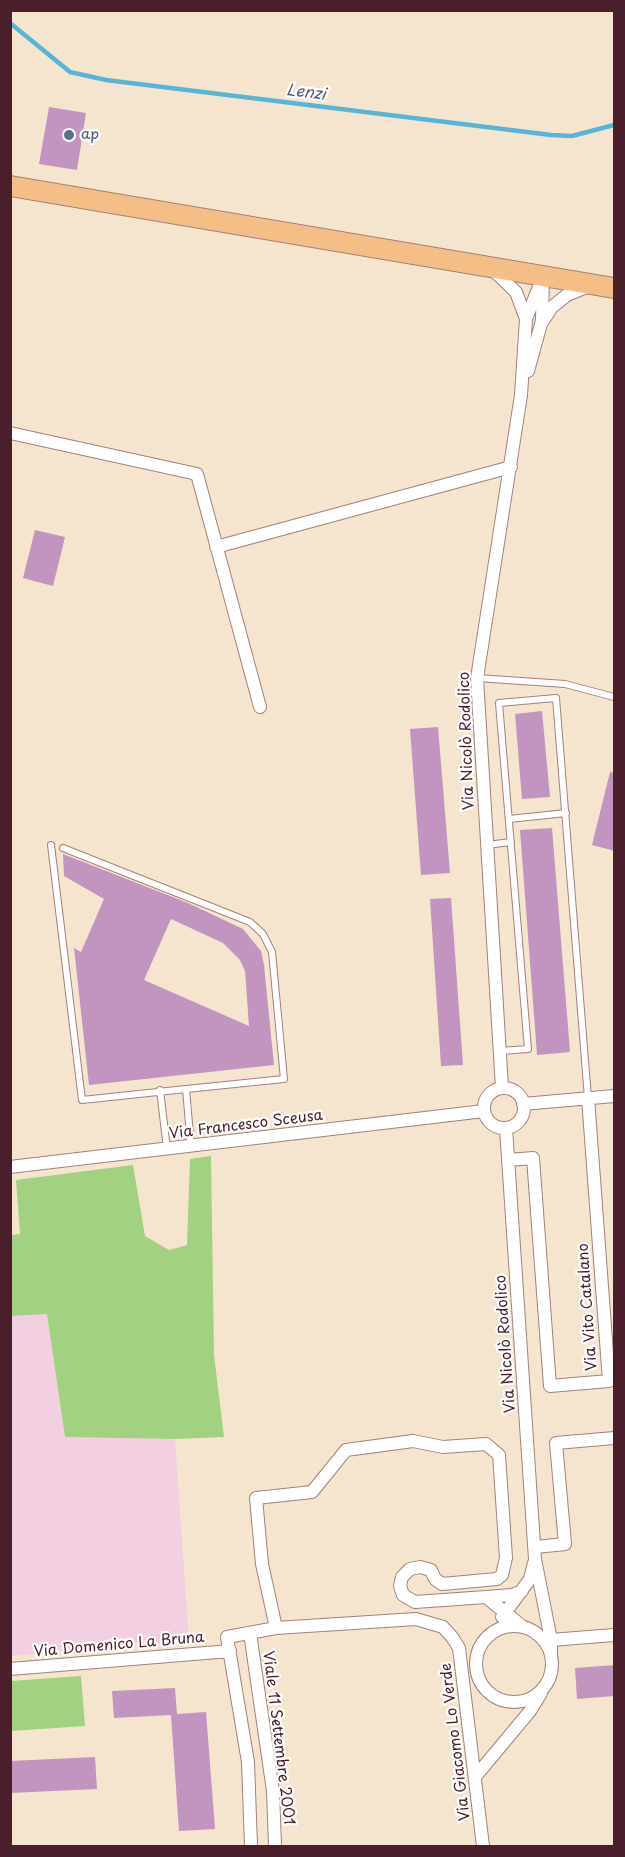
<!DOCTYPE html>
<meta charset="utf-8">
<style>
body{margin:0}
#map{position:relative;width:625px;height:1857px;overflow:hidden;background:#f6e5ce;font-family:"Playpen Sans",sans-serif}
canvas{display:block}
.frame{position:absolute;inset:0;border:12px solid #4a1f2b;pointer-events:none}
</style>
<div id="map">
<canvas width="625" height="1857"></canvas>
<div class="frame"></div>
</div>
<script>
const g = document.querySelector('canvas').getContext('2d');
g.lineJoin = 'round';
function paint(path, color) { g.fillStyle = color; g.fill(path, 'evenodd'); }
const toPath = rows => new Path2D(rows.map(r => 'M' + r).join(''));
function strokePath(path, color, width, dash) { g.strokeStyle = color; g.lineWidth = width; g.lineCap = dash ? 'butt' : 'round'; g.setLineDash(dash || []); g.stroke(path); }
function label(font, color, halo, rows, align = 'center') {
  g.font = font + ' "Playpen Sans",sans-serif'; g.lineWidth = 4.5; g.setLineDash([]); g.textBaseline = 'middle'; g.strokeStyle = halo; g.fillStyle = color; for (const [text, x, y, turn = 0] of rows) {
    g.save(); g.translate(x, y); g.rotate((+turn || 0) * Math.PI / 180); g.textAlign = isNaN(turn) ? turn : align; if (halo) g.strokeText(text, 0, 0); g.fillText(text, 0, 0); g.restore();
  }
}
const built = toPath([
 [47,1314,65,1437,175,1439,189,1641,11,1656,11,1316]
]);
const green = toPath([
 [211,1156,214,1355,224,1437,175,1439,65,1437,47,1314,11,1316,11,1235,20,1234,16,1180,133,1165,145,1236,169,1250,187,1245,190,1159],
 [81,1676,85,1726,11,1731,11,1681]
]);
const stream = toPath([
 [10,23,70,72,106,80,551,135,572,136,614,125]
]);
const building = toPath([
 [49,107,86,113,77,170,39,164],
 [35,530,65,537,53,586,23,578],
 [542,711,550,797,522,799,515,714],
 [438,727,450,873,421,875,410,729],
 [610,772,615,773,615,851,592,845],
 [552,828,570,1052,537,1055,520,830],
 [63,854,188,903,243,929,261,951,264,965,274,1065,89,1085,74,948,81,952,104,899,64,876],
 [171,919,223,943,240,960,245,971,249,1026,144,980],
 [451,898,463,1065,441,1066,430,899],
 [615,1665,615,1696,577,1699,575,1668],
 [175,1688,177,1714,206,1712,215,1829,179,1831,171,1715,114,1718,112,1691],
 [95,1757,97,1789,10,1793,10,1761]
]);
const lane = toPath([
 [477,678,565,684,614,697],
 [509,819,566,813],
 [51,845,82,1100,186,1089],
 [487,845,511,842],
 [63,848,250,922,263,934,272,952,284,1079,186,1089,191,1147],
 [500,1051,528,1049,499,703,556,698,588,1098],
 [160,1090,167,1149]
]);
const street = toPath([
 [494,271,516,292,526,319,521,395,477,678,502,1088],
 [526,319,543,277],
 [542,320,543,276],
 [528,371,541,324,552,307,567,295,589,286],
 [10,433,197,474,260,707],
 [216,547,511,467],
 '484 1108a20 20 0 1 1 40 0a20 20 0 1 1-40 0Z',
 [523,1104,614,1096],
 [506,1128,535,1559,551,1640,551,1653],
 [508,1160,533,1158,550,1386,609,1381,588,1098],
 [10,1167,484,1111],
 [536,1547,565,1544,556,1443,614,1438],
 [486,1597,512,1595,522,1591],
 [502,1617,530,1579,534,1563],
 '476 1664a38 38 0 1 1 76 0a38 38 0 1 1-76 0Z',
 [276,1628,416,1619,443,1627,452,1637,459,1648,483,1846],
 [250,1633,273,1791,275,1846],
 [551,1640,614,1635],
 [10,1669,230,1651],
 [475,1777,530,1711,541,1693],
 [251,1846,248,1762,227,1637,276,1628,262,1564,256,1498,312,1492,346,1450,413,1441,443,1447,486,1444,499,1455,506,1558,502,1575,497,1579,442,1584,435,1579,431,1570,420,1567,410,1569,402,1577,400,1586,403,1595,415,1602,486,1597,523,1627]
]);
const primary = toPath([
 [10,186,614,288]
]);
const markers = [
 [69,135,6,"#5c6f8a"]
];
const serviceNames = [
 ["ap",81,135]
];
const streetNames = [
 ["Via Nicolò Rodolico",467,741,-92],
 ["Via Francesco Sceusa",246,1125,-7],
 ["Via Vito Catalano",588,1307,-94],
 ["Via Nicolò Rodolico",506,1344,-94],
 ["Via Domenico La Bruna",119,1645,-5],
 ["Viale 11 Settembre 2001",278,1738,83],
 ["Via Giacomo Lo Verde",456,1742,-97]
];
const waterNames = [
 ["Lenzi",306,93,7]
];
paint(built, '#f2cfe1');
paint(green, '#a2d281');
strokePath(stream, '#59b5d7', 4.5);
paint(building, '#c195bf');
strokePath(lane, '#a0827c', 8);
strokePath(street, '#a0827c', 14);
strokePath(primary, '#a0827c', 22);
strokePath(lane, '#fff', 6);
strokePath(street, '#fff', 12);
strokePath(primary, '#f6be87', 20);
for (const [x, y, r, color] of markers) { const dot = new Path2D(); dot.arc(x, y, r, 0, 2 * Math.PI); g.fillStyle = color; g.fill(dot); strokePath(dot, '#fff', 2); }
label('15px', '#4e5e75', '#fff', serviceNames, 'left');
label('15px', '#4a1f2b', '#fff', streetNames);
label('italic 16px', '#505b70', '#fff', waterNames);
</script>
